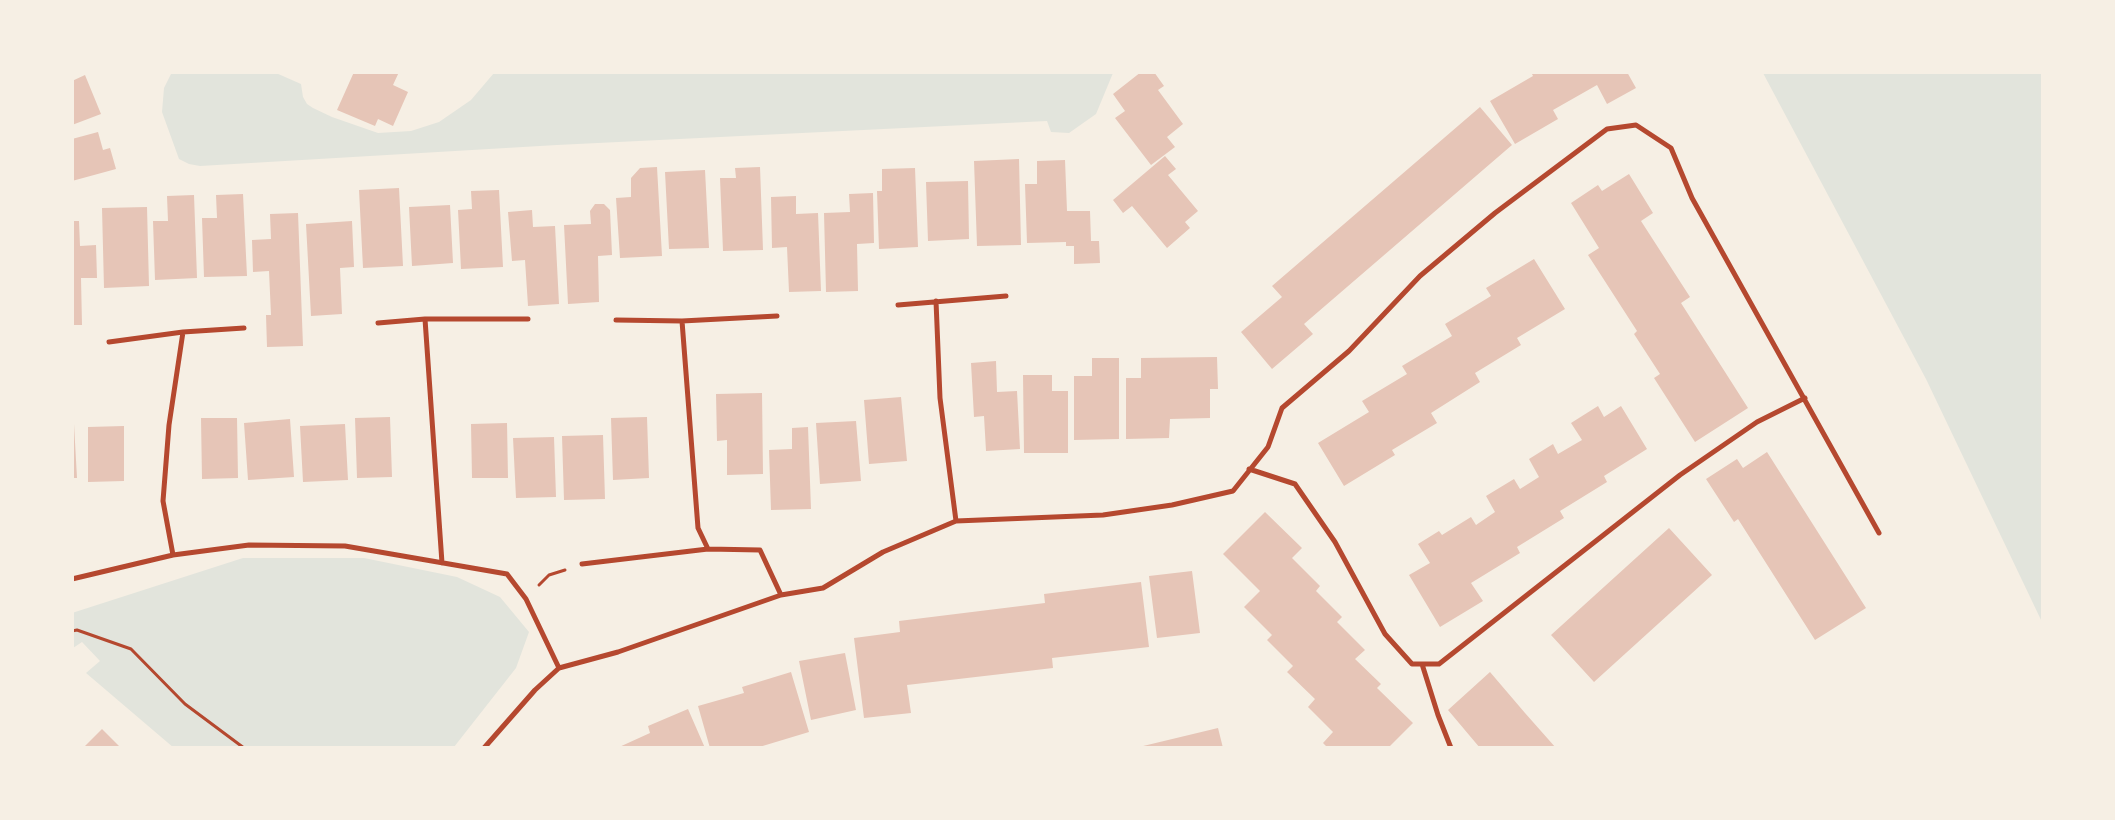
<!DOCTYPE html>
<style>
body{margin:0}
#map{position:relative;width:2115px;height:820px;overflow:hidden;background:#f6efe4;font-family:Merriweather,serif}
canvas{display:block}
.frame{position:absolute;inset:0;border:74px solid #f6efe4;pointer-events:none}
</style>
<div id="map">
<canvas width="2115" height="820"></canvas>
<div class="frame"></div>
</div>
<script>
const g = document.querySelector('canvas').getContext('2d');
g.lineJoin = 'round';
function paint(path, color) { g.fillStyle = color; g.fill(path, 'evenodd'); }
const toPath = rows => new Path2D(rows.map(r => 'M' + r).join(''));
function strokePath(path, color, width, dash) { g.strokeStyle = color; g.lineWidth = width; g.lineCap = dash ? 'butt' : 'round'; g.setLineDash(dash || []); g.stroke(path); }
const green = toPath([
 [172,72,276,73,301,84,303,97,307,104,313,108,332,117,378,133,411,131,439,122,471,100,494,73,1113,73,1096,114,1069,133,1051,132,1047,121,557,145,200,166,189,164,179,159,162,112,164,88],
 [1763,73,2042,73,2042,622,1926,379],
 [243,558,364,558,457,577,500,597,529,632,516,668,454,747,174,748,86,673,100,661,82,642,73,648,72,613]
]);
const building = toPath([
 [354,72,399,72,393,85,408,92,393,126,378,119,375,126,337,110],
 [1141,72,1154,72,1164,86,1158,90,1183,124,1167,137,1175,147,1151,165,1115,118,1125,111,1113,94],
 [1531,72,1627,72,1636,88,1607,104,1597,85,1553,110,1558,119,1515,144,1490,101,1533,76],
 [85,75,101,114,72,125,72,81],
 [1480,107,1512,145,1304,324,1313,334,1272,369,1241,332,1282,297,1272,286],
 [98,132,103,150,110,148,116,169,72,181,72,139],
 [1165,156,1176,169,1168,175,1198,211,1185,222,1190,228,1167,248,1132,206,1123,213,1113,200],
 [1019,159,1021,245,977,246,974,161],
 [1065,160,1067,211,1090,211,1091,241,1099,241,1100,263,1074,264,1074,246,1066,246,1066,242,1027,243,1025,184,1037,184,1037,161],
 [657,167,662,256,620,258,616,198,631,197,631,178,640,168],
 [760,167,763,250,723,251,720,178,736,178,735,168],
 [915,168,918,247,879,249,877,191,882,191,882,169],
 [705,170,709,248,669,249,665,172],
 [1629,174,1653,213,1641,221,1690,297,1681,303,1748,408,1695,442,1654,378,1660,374,1634,334,1637,331,1588,255,1599,248,1571,203,1598,185,1602,191],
 [968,181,969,239,928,241,926,182],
 [399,188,403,266,363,268,359,190],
 [499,190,503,267,461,269,458,210,472,209,471,191],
 [873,193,874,243,857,244,858,291,826,292,824,213,850,212,849,194],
 [243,194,247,276,204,277,202,218,217,218,216,195],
 [194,195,197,278,155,280,153,221,168,221,167,196],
 [796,196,796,214,818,213,821,291,789,292,787,247,772,248,771,197],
 [595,204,604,204,610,210,612,255,598,256,599,302,568,304,564,225,591,224,590,211],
 [450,205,453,263,412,266,409,207],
 [147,207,149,286,104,288,102,208],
 [532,210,533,227,555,226,559,304,528,306,525,260,512,261,508,212],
 [298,213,303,346,267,347,266,315,271,315,269,271,253,272,252,240,271,239,270,214],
 [72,221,79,221,80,246,96,245,97,278,81,278,82,325,72,325],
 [352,221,354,267,340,268,342,314,311,316,306,224],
 [1534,259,1565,309,1517,338,1521,345,1475,373,1480,382,1431,413,1437,423,1392,450,1395,455,1344,486,1318,443,1369,412,1362,401,1407,374,1402,366,1452,336,1445,324,1491,296,1486,288],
 [1217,357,1218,389,1210,389,1210,418,1170,419,1169,438,1126,439,1126,378,1141,378,1141,358],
 [1092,358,1119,358,1119,439,1074,440,1074,376,1092,376],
 [996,361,997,392,1017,391,1020,449,986,451,984,416,974,417,971,363],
 [1023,375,1052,375,1052,391,1068,391,1068,453,1024,453],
 [762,393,763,474,727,475,727,440,717,441,716,394],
 [901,397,907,461,869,464,864,400],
 [1598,406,1604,417,1621,406,1647,449,1604,476,1607,482,1560,511,1564,518,1517,547,1520,553,1471,583,1483,601,1440,627,1409,575,1430,563,1418,544,1439,531,1442,535,1471,517,1476,525,1495,512,1486,496,1514,479,1520,489,1539,477,1529,459,1553,444,1558,454,1582,440,1571,423],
 [390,417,392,477,357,478,355,418],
 [647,417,649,478,613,480,611,418],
 [201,418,237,418,238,478,202,479],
 [290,419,294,477,248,480,244,423],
 [856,421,861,481,820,484,816,423],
 [507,423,508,478,472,478,471,424],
 [72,424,74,424,77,478,72,478],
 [345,424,348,480,303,482,300,426],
 [124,426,124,481,88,482,88,427],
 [808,427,811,509,771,510,769,450,792,449,792,428],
 [603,435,605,499,564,500,562,436],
 [554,437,556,497,516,498,513,438],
 [1767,452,1866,608,1815,640,1738,519,1734,522,1706,479,1737,459,1743,468],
 [1265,512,1302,548,1292,558,1320,586,1316,591,1342,617,1337,622,1365,650,1355,659,1381,684,1377,688,1413,723,1388,748,1328,748,1323,743,1333,732,1308,707,1315,699,1287,672,1293,666,1267,640,1272,635,1244,607,1260,591,1223,554],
 [1669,528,1712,575,1594,682,1551,635],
 [1192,571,1200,633,1157,638,1149,576],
 [1141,582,1149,647,1052,658,1053,668,907,685,911,713,864,718,854,638,900,632,899,621,1045,603,1044,594],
 [845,653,856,710,811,720,799,661],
 [791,672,809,732,756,748,710,748,698,706,744,693,742,687],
 [1490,672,1525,713,1556,748,1480,748,1448,710],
 [688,709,705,748,617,748,650,733,648,726],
 [1218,728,1223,748,1140,748,1139,747],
 [102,729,121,748,83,748]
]);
const path = toPath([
 [539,585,549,575,565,570],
 [72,631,77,630,131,649,185,704,244,748]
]);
const minor = toPath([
 [936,301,940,398,956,521],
 [898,305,1006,296],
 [425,319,442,563],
 [616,320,682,321,777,316],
 [682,321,698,528,708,549,760,550,781,595],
 [378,323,425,319,528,319],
 [109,342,183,332,244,328],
 [1249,469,1295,484,1335,542,1385,634,1412,664,1439,664,1680,475,1757,422,1805,398],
 [173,555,163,501,169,425,183,332],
 [582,564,708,549],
 [72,579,173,555,249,545,345,546,507,574,526,599,559,668],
 [1422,664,1438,715,1451,748],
 [484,748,535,690,559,668,618,652,781,595,823,588,883,552,956,521,1103,515,1172,505,1233,491,1268,447,1282,408,1349,351,1420,276,1495,213,1607,129,1636,125,1671,148,1692,198,1879,533]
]);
paint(green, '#e2e4dc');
paint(building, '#e6c5b7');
strokePath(path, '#b5482f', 3);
strokePath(minor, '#b5482f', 5);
</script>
